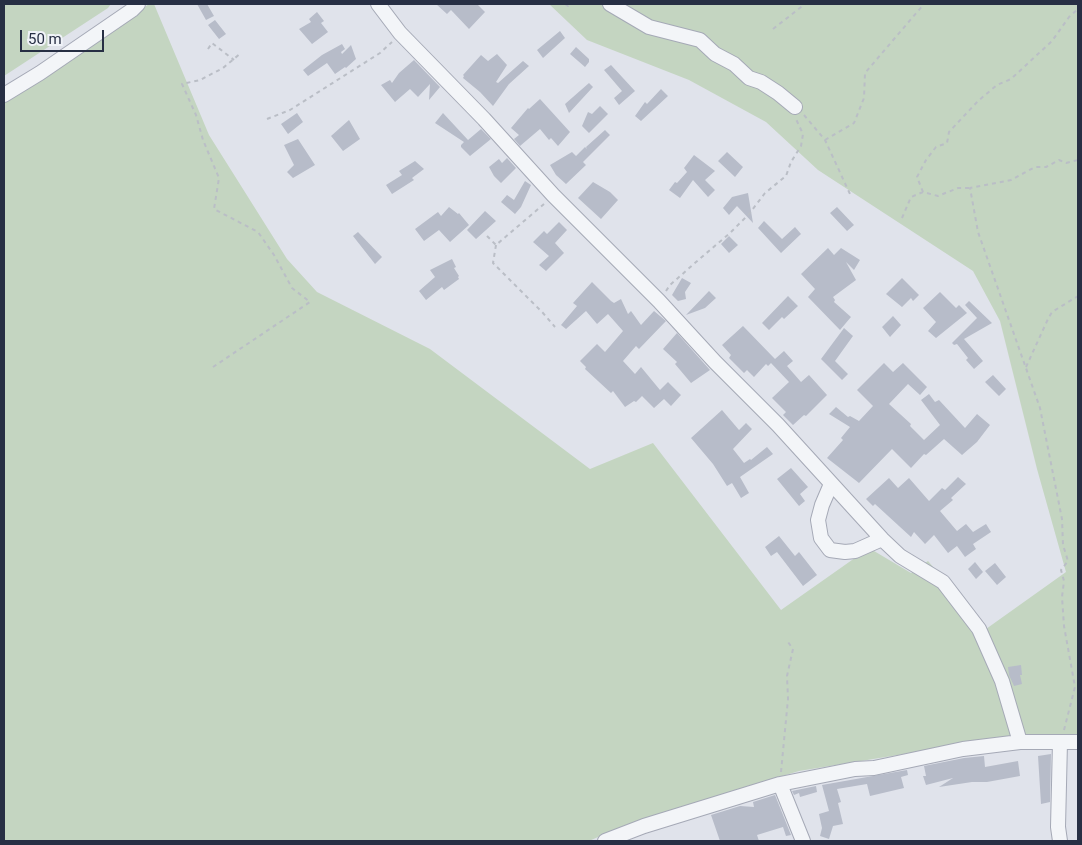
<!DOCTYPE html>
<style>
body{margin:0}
#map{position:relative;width:1082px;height:845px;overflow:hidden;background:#e0e3eb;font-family:Roboto,sans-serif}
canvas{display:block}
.frame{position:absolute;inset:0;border:5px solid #272f44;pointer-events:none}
.scale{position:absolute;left:20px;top:30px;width:84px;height:22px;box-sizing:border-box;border:2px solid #272f44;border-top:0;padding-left:6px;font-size:15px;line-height:18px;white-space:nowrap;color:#272f44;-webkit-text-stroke:4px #f0f3f8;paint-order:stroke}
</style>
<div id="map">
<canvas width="1082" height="845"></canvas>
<div class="frame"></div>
<div class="scale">50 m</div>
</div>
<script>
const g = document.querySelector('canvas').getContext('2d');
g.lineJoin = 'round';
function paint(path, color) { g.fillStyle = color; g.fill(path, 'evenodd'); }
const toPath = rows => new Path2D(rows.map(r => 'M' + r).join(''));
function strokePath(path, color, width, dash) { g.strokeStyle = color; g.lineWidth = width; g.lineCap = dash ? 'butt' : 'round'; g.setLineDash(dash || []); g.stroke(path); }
const green = toPath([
 [4,4,111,4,108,8,4,76],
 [149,4,154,4,209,135,287,259,317,292,430,349,590,469,653,443,781,610,869,548,911,573,928,561,986,629,1066,572,1037,469,1000,321,973,271,818,170,766,122,689,80,587,40,549,4,1078,4,1078,739,929,750,799,771,687,805,623,826,589,841,4,841,4,103,30,87]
]);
const building = toPath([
 [197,4,207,4,214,16,206,20],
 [436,4,477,4,485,12,469,29,451,10,447,14],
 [317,12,324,21,321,23,328,32,312,44,299,29,311,22,309,19],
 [215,20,226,34,219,39,208,25],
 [560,31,565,38,543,58,537,50],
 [342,44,345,49,341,52,342,54,351,45,356,59,346,68,345,67,335,74,327,63,308,76,303,70,322,55],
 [576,47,589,59,589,62,585,67,570,54],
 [497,54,507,65,496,82,498,83,523,61,529,66,509,84,493,106,480,92,463,78,464,76,463,75,481,55,488,61],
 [414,60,440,87,429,100,430,84,418,97,410,89,395,102,381,85,390,80,392,83,399,73],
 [611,65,635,91,619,105,614,98,622,91,604,70],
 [589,83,593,87,569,113,565,104],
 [661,89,668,96,641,121,635,116,645,102,647,104],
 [540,99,570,132,558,146,551,138,549,140,540,129,520,146,514,139,519,135,511,128,528,108,529,109],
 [600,106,608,114,589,133,582,126,588,112,592,114],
 [297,113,303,122,288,134,281,124],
 [443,113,468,140,481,129,491,139,470,156,461,147,461,145,464,142,435,123],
 [349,120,360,139,343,151,331,136],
 [605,130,610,135,583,162,586,165,566,184,556,175,550,165,572,152,576,156,585,147,587,149,586,147],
 [298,139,315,165,293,178,287,172,294,165,284,145],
 [727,152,743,167,735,177,718,161],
 [694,155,715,171,705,180,715,190,708,197,693,180,680,198,669,190,675,182,677,183,687,172,684,168],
 [507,158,516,168,501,183,494,176,489,167,499,159,502,163],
 [415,161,424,169,412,178,414,180,392,194,386,185,402,175,399,171],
 [525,181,531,185,521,207,515,214,501,202,507,195,514,200],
 [593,182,610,192,618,200,601,219,578,198],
 [748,193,753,223,737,206,729,215,723,208,732,197],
 [449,207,458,214,459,213,469,225,450,242,439,230,424,241,415,229,438,212,441,216],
 [837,207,854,225,847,231,830,213],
 [485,211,496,221,476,239,467,230],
 [764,221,782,239,795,227,801,234,781,253,758,228],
 [559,222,567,230,555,243,564,253,546,271,539,265,549,256,533,242,544,231,547,234],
 [358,232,382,257,375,264,353,236],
 [729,236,738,245,729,253,721,244],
 [828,248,834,255,841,248,860,260,854,270,846,262,856,280,833,297,835,300,834,302,851,317,840,330,808,297,815,289,801,274],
 [452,259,456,267,454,268,459,276,458,277,459,279,444,290,442,287,426,300,419,291,435,277,430,270],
 [682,278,691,283,685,292,686,299,678,301,672,295],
 [902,278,919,295,913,301,911,298,902,307,886,294],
 [592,282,611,301,614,303,621,299,628,314,631,311,641,325,654,311,666,321,639,349,636,346,623,361,635,374,641,367,660,390,668,382,681,395,671,406,664,399,654,408,642,396,636,402,634,401,625,407,613,391,611,393,585,369,586,367,580,361,597,344,605,352,623,331,608,314,597,324,586,311,566,329,561,325,577,306,573,303],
 [709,291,716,298,705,308,686,315],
 [940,292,956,308,959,305,967,313,936,338,928,331,936,322,923,308],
 [788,296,798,306,784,319,782,317,769,330,762,323],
 [969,301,992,323,964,339,983,361,974,369,966,360,968,358,957,344,954,345,952,343,977,318,965,305],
 [893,316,901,325,890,337,882,327],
 [743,326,775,359,784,351,793,361,787,366,801,382,809,375,827,395,806,416,804,415,793,425,783,415,786,412,772,398,789,382,771,363,768,366,766,364,754,377,747,370,744,373,729,358,731,355,722,345],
 [844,328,853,336,835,361,848,374,842,380,821,359],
 [677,333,710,370,691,383,675,364,677,362,663,349],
 [884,363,893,372,903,363,927,387,920,395,908,384,889,404,911,424,910,426,924,440,940,425,921,400,929,394,935,402,939,400,965,428,977,414,990,425,977,442,962,455,944,439,926,455,924,454,911,468,892,449,859,483,827,458,843,440,841,438,850,427,829,414,836,407,848,417,850,416,859,421,873,406,857,390],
 [993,375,1006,389,999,396,985,382],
 [722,410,739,430,746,423,752,429,733,449,744,463,750,459,751,460,767,447,773,454,740,477,749,493,741,498,732,483,727,486,713,464,691,438],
 [791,468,808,487,800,494,805,501,799,506,777,479],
 [958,477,966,484,951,498,953,500,940,511,957,531,966,524,973,532,986,524,991,532,973,544,976,549,965,557,957,546,948,553,934,535,925,544,914,532,911,537,875,504,873,506,866,499,889,478,898,488,909,478,929,501,942,488,945,490],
 [779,536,795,556,799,552,817,575,803,586,777,552,771,556,765,547],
 [975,562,983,572,976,579,968,569],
 [995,563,1006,577,997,585,985,571],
 [1021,665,1022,675,1020,675,1022,684,1014,686,1009,675,1008,667],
 [1051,754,1050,802,1041,804,1038,756],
 [984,756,985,767,1018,761,1020,776,987,782,972,782,939,787,953,778,926,785,923,776,926,776,924,766,964,758],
 [907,770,908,775,901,777,904,788,870,796,867,784,837,789,841,802,838,803,843,824,833,826,829,839,820,836,822,828,819,814,829,811,822,785],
 [816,786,817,792,800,797,799,793,794,795,792,791],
 [775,795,791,835,786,836,783,827,757,835,759,841,720,841,711,815,740,806,754,807,753,802]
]);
const path = toPath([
 [565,4,568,6,569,4],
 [773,29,805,4],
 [208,49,212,43,234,60],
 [804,115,825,140,850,194],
 [267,119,290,110,380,53,392,42],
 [825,140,854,123,864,98,865,73,924,4],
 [923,192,917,177,926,160,936,147,947,143,949,132,978,101,997,85,1011,79,1052,41,1069,17,1078,9],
 [902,218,911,197,923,192,938,196,958,188,969,188],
 [487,236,496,245,544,204],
 [496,245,493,263,543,313,555,327],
 [666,291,670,285,696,262,730,233,749,214,765,193,786,176,791,162,801,146,803,134,796,119],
 [213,367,310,302,292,288,274,255,258,232,214,209,219,178,203,140,196,115,182,84,200,80,223,68,241,53],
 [1026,367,1048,319,1052,312,1078,296],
 [1064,730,1075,687,1064,626,1062,597,1064,581,1061,570,1068,561,1063,545,1062,519,1040,408,978,232,970,188,1011,180,1035,167,1046,167,1059,160,1066,163,1078,160],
 [781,772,788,699,787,676,793,649,788,642]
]);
const minor = toPath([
 [378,4,400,33,484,119,553,195,659,301,715,362,778,425,882,539,900,556,943,582,979,629,1002,681,1020,742],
 [610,4,649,27,700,40,715,54,734,64,749,78,761,82,778,93,795,107],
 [4,95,40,73,132,10,138,4],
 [831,484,822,505,818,520,821,538,830,550,845,552,855,551,882,539],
 [780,784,803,841],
 [605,841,644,826,780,784,855,769,874,768,963,749,1020,742,1078,742],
 [1060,841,1058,827,1060,742]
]);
paint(green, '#c4d5c1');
paint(building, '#b7bcc9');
strokePath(minor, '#a5a9b6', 16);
strokePath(path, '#babec6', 2, [4, 4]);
strokePath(minor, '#f3f5f8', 14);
</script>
